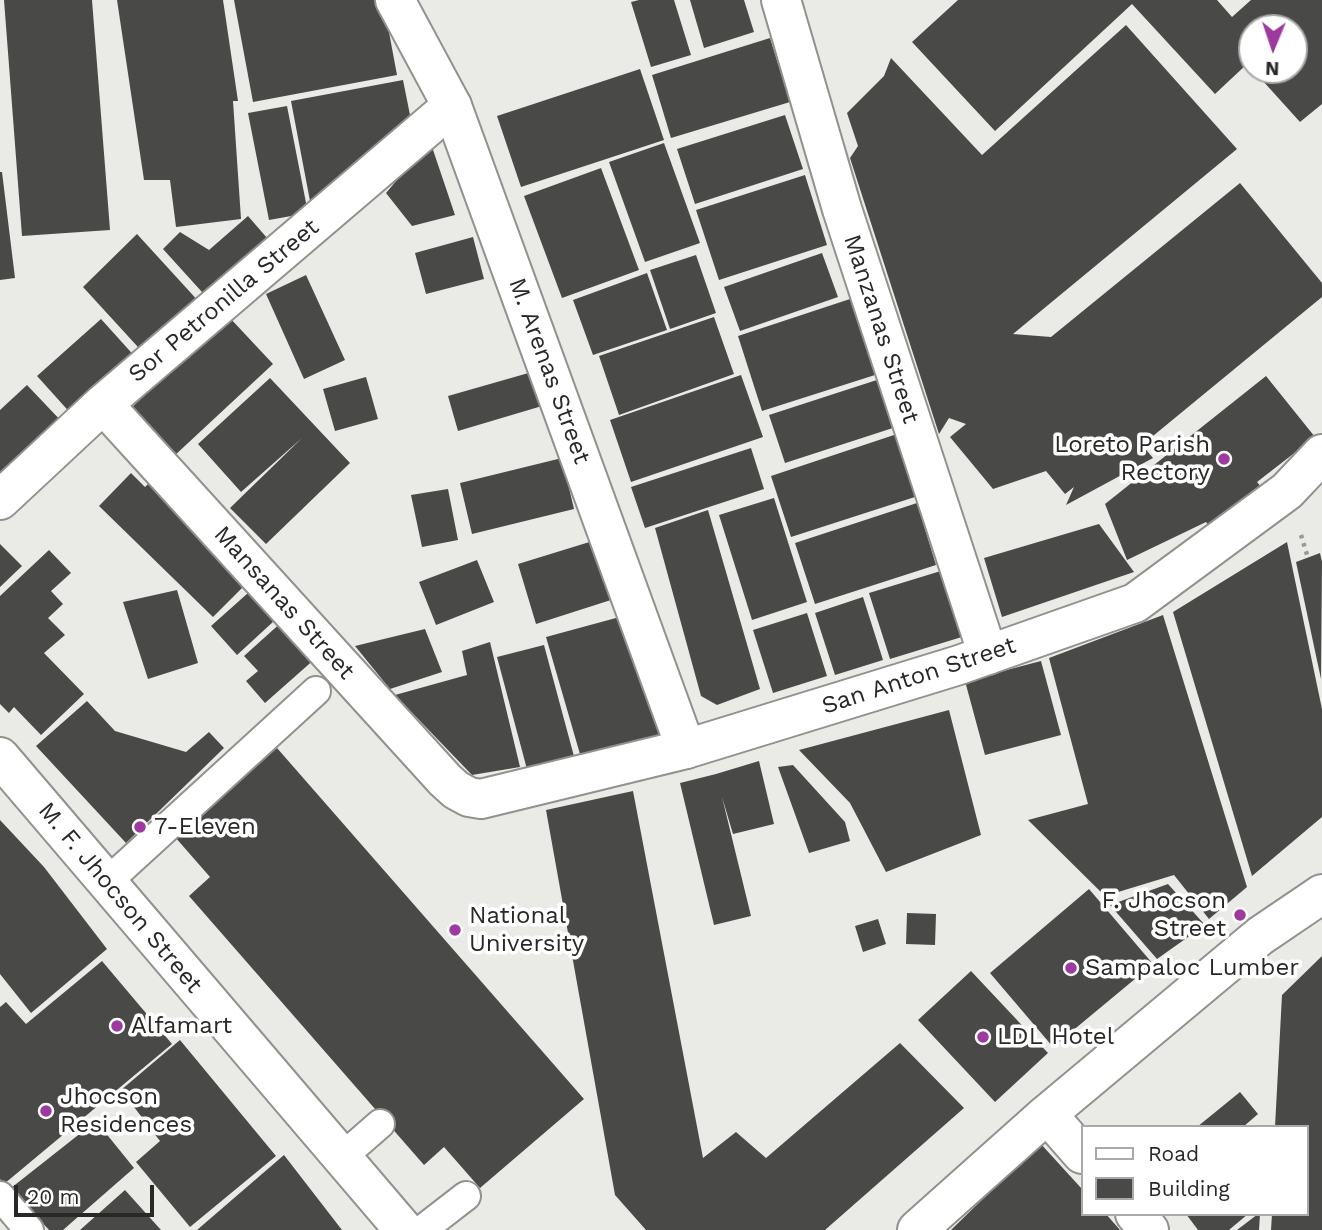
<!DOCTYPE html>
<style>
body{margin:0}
#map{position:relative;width:1322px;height:1230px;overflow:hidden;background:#eaebe7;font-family:"Work Sans",sans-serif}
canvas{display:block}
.legend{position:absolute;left:1081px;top:1125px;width:228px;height:91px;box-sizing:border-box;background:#fff;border:2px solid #a9a9a9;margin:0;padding:9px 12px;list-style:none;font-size:21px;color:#282827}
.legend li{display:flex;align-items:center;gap:14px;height:35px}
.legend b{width:35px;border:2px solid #a9a9a9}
.north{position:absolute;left:1238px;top:14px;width:70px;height:70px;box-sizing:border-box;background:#fff;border:2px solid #a9a9a9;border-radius:50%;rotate:182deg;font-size:19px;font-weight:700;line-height:28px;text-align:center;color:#282827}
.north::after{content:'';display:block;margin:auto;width:24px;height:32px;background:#9d399f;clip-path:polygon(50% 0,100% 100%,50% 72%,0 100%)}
.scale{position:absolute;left:14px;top:1185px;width:140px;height:32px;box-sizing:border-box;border:4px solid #282827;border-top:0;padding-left:9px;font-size:21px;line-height:24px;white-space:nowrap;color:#282827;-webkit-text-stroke:5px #fff;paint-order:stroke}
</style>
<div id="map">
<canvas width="1322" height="1230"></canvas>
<ul class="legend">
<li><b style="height:9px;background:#fff"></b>Road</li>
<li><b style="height:19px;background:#494a47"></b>Building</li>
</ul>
<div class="north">N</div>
<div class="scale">20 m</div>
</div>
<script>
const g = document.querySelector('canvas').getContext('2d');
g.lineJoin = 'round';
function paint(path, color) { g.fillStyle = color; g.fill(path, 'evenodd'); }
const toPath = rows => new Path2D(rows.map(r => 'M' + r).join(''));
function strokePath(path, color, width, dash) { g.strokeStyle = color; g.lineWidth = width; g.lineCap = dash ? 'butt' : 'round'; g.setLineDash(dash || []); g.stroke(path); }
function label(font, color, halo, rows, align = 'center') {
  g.font = font + ' "Work Sans",sans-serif'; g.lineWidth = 7; g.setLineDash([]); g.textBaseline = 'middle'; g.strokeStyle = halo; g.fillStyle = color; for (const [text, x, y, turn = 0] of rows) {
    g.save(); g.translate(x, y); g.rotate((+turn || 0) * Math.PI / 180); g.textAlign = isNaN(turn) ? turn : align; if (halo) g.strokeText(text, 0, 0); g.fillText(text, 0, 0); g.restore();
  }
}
const building = toPath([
 [4,0,92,0,110,230,22,236],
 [117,0,223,0,238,101,233,101,241,219,176,227,170,180,144,180],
 [234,0,383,0,397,75,253,102],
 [639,0,674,0,691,55,651,67,631,2],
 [690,0,744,0,754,32,704,48],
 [958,0,1217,0,1232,17,1251,0,1322,0,1322,104,1300,122,1253,70,1294,70,1294,28,1252,28,1252,69,1247,64,1215,94,1132,4,995,131,912,42],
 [1126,25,1237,149,1013,334,1051,337,1240,183,1322,283,1322,297,1142,445,1153,458,1066,505,1074,487,1065,494,1046,471,993,489,950,437,966,424,949,418,939,434,850,158,858,146,847,113,884,76,891,58,982,155],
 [770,38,790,102,671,138,652,75],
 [640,69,664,140,521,187,497,116],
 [403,80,410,115,326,198,310,201,291,101],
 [287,106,308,213,269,220,248,113],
 [785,115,803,169,695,204,677,149],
 [430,141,455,215,412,226,386,193],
 [664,143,700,243,645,262,609,162],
 [601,168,639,270,562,298,524,196],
 [0,172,2,172,15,278,0,280],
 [805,175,827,245,719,280,696,210],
 [248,216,274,246,211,302,163,249,180,232,209,250],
 [137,234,201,304,148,358,83,287],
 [473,237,484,279,426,294,415,253],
 [822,253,838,297,740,331,724,287],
 [696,255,716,313,670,329,650,270],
 [647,273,667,330,593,355,573,300],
 [306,275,345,360,304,379,266,294],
 [850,299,875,375,762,411,738,336],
 [229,317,273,364,173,457,129,410],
 [714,317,734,374,619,415,599,356],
 [101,319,138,360,74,417,37,376],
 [532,372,542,406,458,431,448,396],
 [741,375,763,437,631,482,610,420],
 [1266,376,1315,437,1257,482,1262,488,1211,529,1206,522,1127,560,1105,504],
 [366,377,378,419,335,431,323,389],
 [270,378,350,463,266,544,230,508,302,438,241,492,198,444],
 [883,378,899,426,785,463,769,415],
 [27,385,64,424,0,483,0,410],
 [897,434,918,496,791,537,771,476],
 [751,448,764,489,645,528,631,487],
 [562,458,574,509,472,534,460,483],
 [131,473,145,487,151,481,251,579,213,617,99,506],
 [448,489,458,540,422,547,411,495],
 [774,498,807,602,752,620,719,515],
 [917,503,936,565,815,604,795,543],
 [708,510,760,689,717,705,701,696,655,528],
 [1099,524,1134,572,1002,617,984,558],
 [596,540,614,599,536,624,518,564],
 [1287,542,1322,709,1322,817,1252,876,1173,612],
 [0,544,22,566,0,587],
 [49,550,71,573,51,591,63,604,48,618,65,635,44,653,84,694,41,735,14,707,9,713,0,704,0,596],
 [1320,553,1322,562,1321,679,1296,562],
 [477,560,494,602,436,625,419,582],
 [944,570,965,636,890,659,869,593],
 [177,590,198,663,148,679,123,602],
 [248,593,274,621,237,655,211,626],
 [863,597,883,660,835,675,815,613],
 [807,613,827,676,773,693,753,630],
 [627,615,663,738,582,761,546,637],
 [1163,615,1247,887,1209,919,1174,875,1105,896,1028,820,1088,804,1049,658],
 [284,620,317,657,265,703,246,681,258,671,244,656],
 [425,629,442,672,390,689,355,646],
 [490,642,520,767,472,775,395,695,467,675,462,651],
 [544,645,575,760,528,773,497,657],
 [1041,661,1061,735,985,755,965,681],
 [87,701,115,731,186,752,209,732,224,748,126,843,36,746],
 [949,710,981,835,886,872,850,803,799,750],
 [277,748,584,1099,480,1188,444,1147,424,1165,189,896,210,877,175,837],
 [759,761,774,824,733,834,722,797,751,916,714,925,680,783,716,774],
 [793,765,845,822,850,841,809,853,778,767],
 [633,791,703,1158,736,1132,766,1158,900,1043,964,1108,825,1230,646,1230,615,1195,546,810],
 [0,820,44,867,107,949,31,1013,0,974],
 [1168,884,1205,925,1157,959,1110,905],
 [1089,889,1153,964,1053,1047,990,973],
 [907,913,936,914,935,945,906,944],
 [878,919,886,944,863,952,855,926],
 [1322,956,1322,1230,1271,1230,1272,1214,1306,1214,1306,1127,1275,1127,1282,995],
 [102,961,172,1044,4,1184,0,1179,0,1007,6,1002,26,1024],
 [971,971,1048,1053,995,1102,918,1020],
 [180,1040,276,1156,190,1227,136,1162,160,1141,121,1090],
 [1240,1092,1258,1114,1243,1127,1197,1127],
 [96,1121,134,1168,63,1230,49,1230,11,1188],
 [1040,1143,1082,1189,1082,1214,1106,1214,1120,1230,951,1230],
 [284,1155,342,1230,197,1230],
 [125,1190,161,1230,80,1230],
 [1186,1214,1248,1214,1229,1230,1198,1230],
 [1258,1214,1260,1214,1259,1230,1237,1230]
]);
const path = toPath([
 [1301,535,1308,558]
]);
const service = toPath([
 [107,882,316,691],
 [341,1158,380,1124],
 [0,1196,29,1230],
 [422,1230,466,1196]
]);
const minor = toPath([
 [781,0,842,209,988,655],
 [103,404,445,780,456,790,469,797,481,799,686,749],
 [0,500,103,404,452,106],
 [0,757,404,1230],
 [1047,1114,1082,1154],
 [1135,1214,1149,1230],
 [917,1230,1047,1114,1260,936,1322,894]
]);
const tertiary = toPath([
 [395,0,452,106,686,749,959,665,1135,603,1287,491,1322,454]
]);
const markers = [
 [1224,459,7,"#9d399f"],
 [140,827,7,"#9d399f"],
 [1240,915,7,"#9d399f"],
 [455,930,7,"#9d399f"],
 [1071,968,7,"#9d399f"],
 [117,1026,7,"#9d399f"],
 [983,1037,7,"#9d399f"],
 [46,1111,7,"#9d399f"]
];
const streetNames = [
 ["Sor Petronilla Street",224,301,-40],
 ["Manzanas Street",881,329,72],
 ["M. Arenas Street",549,371,70],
 ["Mansanas Street",284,603,48],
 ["San Anton Street",919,676,-18],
 ["M. F. Jhocson Street",120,898,50]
];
const poiNames = [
 ["Loreto Parish",1210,445,"right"],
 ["Rectory",1210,473,"right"],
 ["7-Eleven",154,827],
 ["F. Jhocson",1226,901,"right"],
 ["Street",1226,929,"right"],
 ["National",469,916],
 ["University",469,944],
 ["Sampaloc Lumber",1085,968],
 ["Alfamart",131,1026],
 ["LDL Hotel",997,1037],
 ["Jhocson",60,1097],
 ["Residences",60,1125]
];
paint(building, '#494a47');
strokePath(service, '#91918e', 32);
strokePath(minor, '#91918e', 42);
strokePath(tertiary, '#91918e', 42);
strokePath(path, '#989896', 4.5, [3.5, 5]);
strokePath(service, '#fff', 28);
strokePath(minor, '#fff', 38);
strokePath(tertiary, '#fff', 38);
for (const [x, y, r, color] of markers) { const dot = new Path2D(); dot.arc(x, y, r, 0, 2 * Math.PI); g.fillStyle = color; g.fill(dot); strokePath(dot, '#fff', 2.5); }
label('24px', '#282827', '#fff', streetNames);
label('24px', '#282827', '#fff', poiNames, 'left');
</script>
